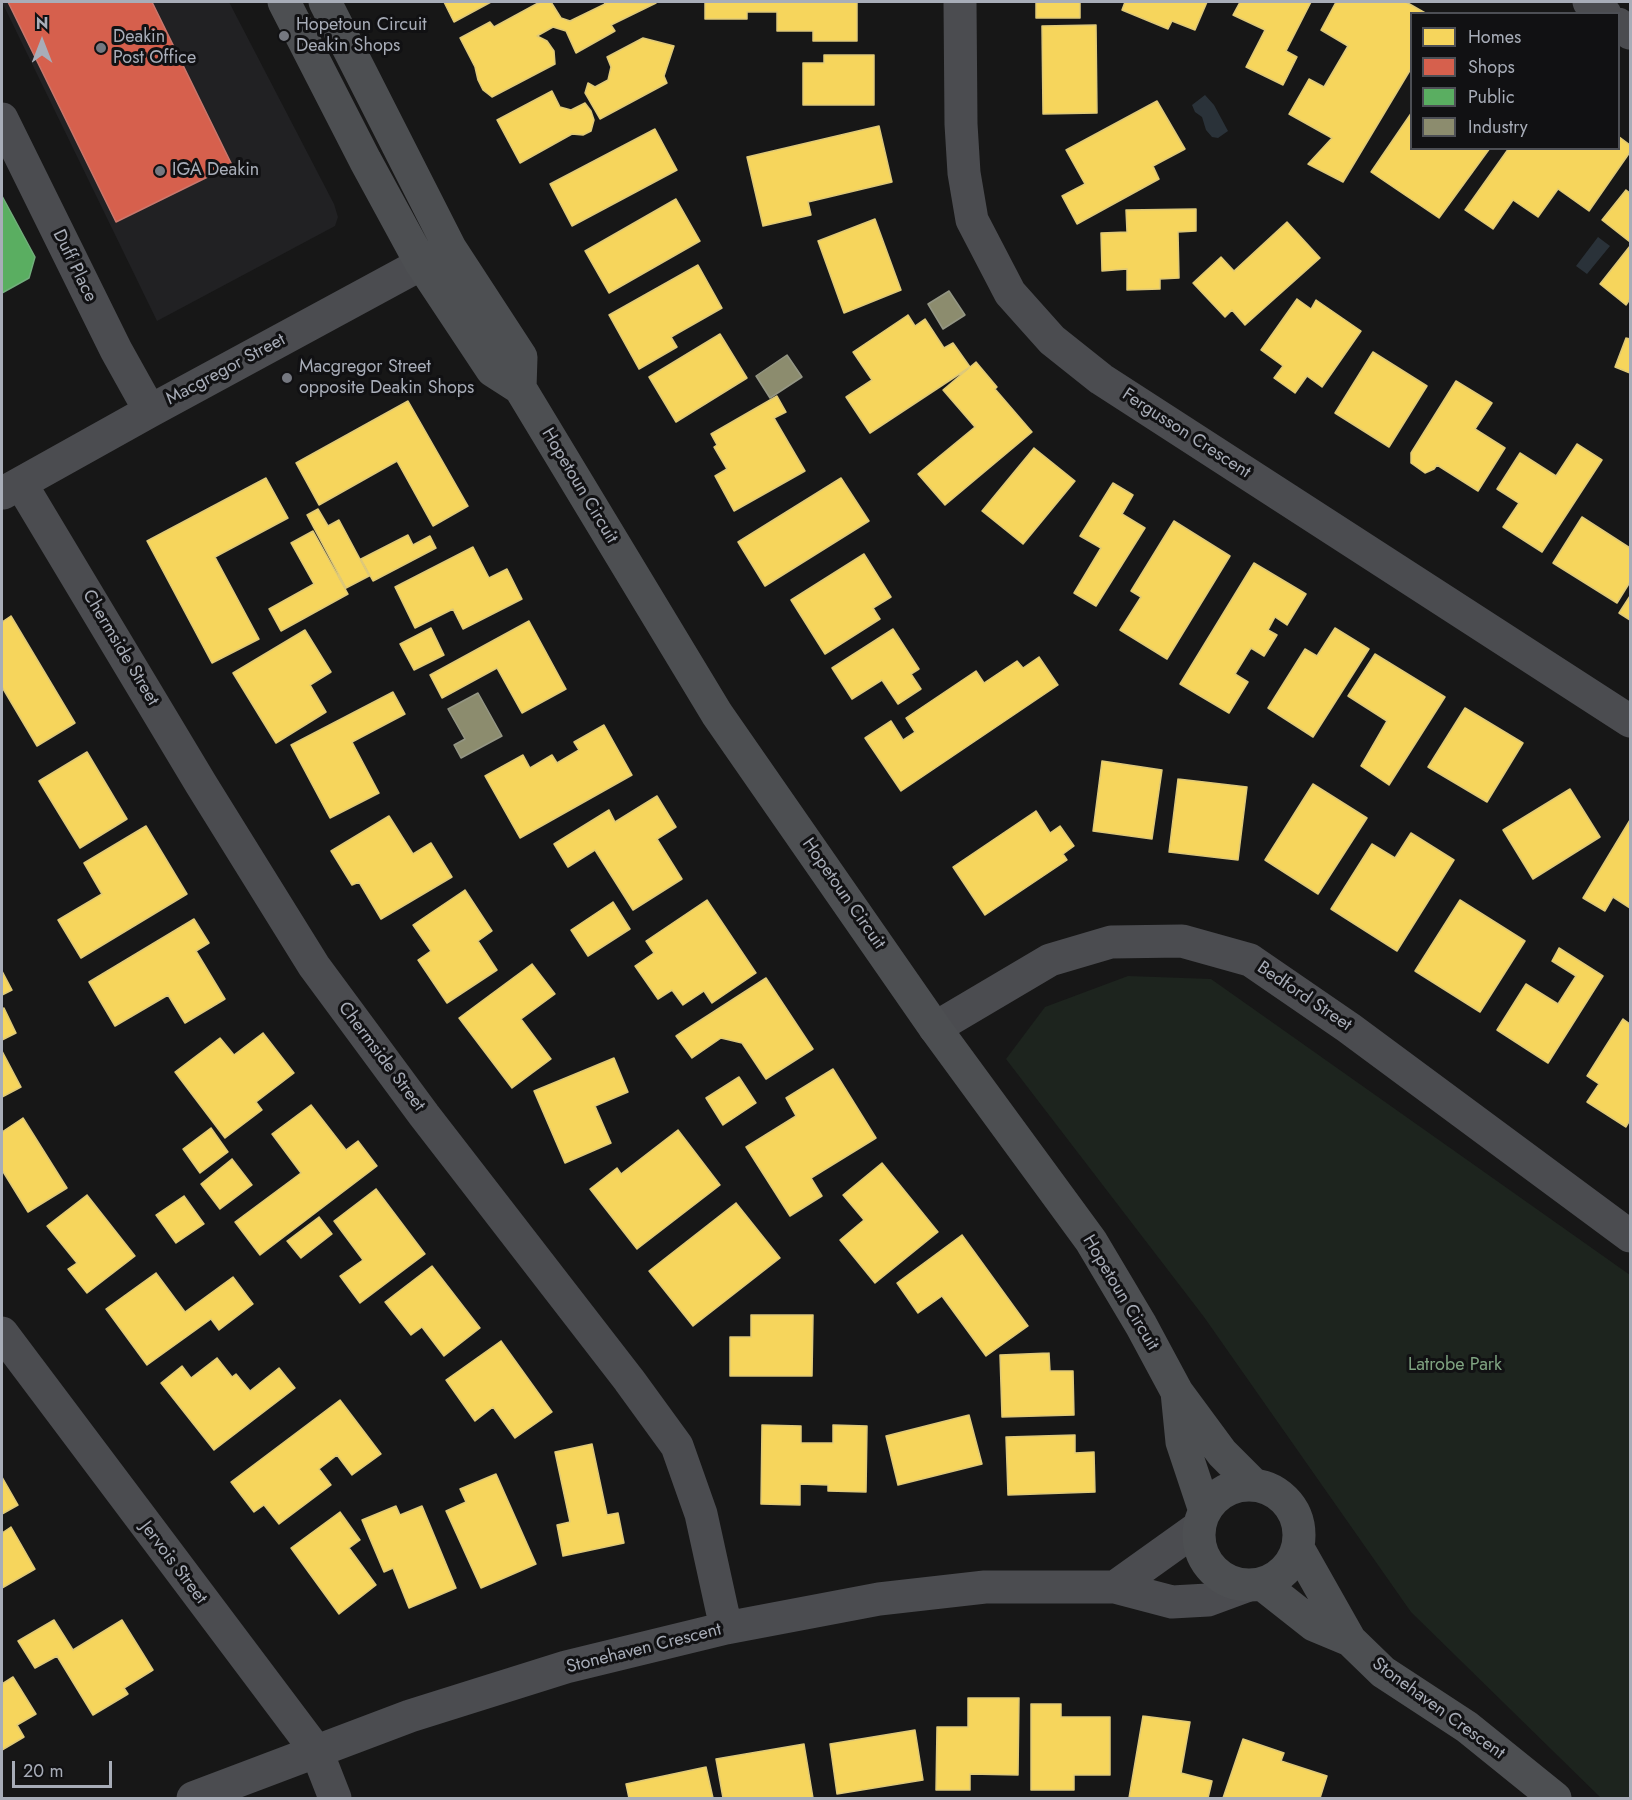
<!DOCTYPE html>
<style>
body{margin:0}
#map{position:relative;width:1632px;height:1800px;overflow:hidden;background:#171717;font-family:Jost,sans-serif}
canvas{display:block}
.frame{position:absolute;inset:0;border:3px solid #a8adb8;pointer-events:none}
.legend{position:absolute;left:1410px;top:12px;width:210px;height:138px;box-sizing:border-box;background:#111113;border:2px solid #4d4f55;margin:0;padding:8px 10px;list-style:none;font-size:18px;color:#a8adb8}
.legend li{display:flex;align-items:center;gap:12px;height:30px}
.legend b{width:30px;border:2px solid #4d4f55}
.north{position:absolute;left:12px;top:12px;width:60px;height:60px;-webkit-text-stroke:4px #111113;paint-order:stroke;rotate:0deg;font-size:16px;font-weight:700;line-height:24px;text-align:center;color:#a8adb8}
.north::after{content:'';display:block;margin:auto;width:21px;height:27px;background:#a8adb8;clip-path:polygon(50% 0,100% 100%,50% 72%,0 100%)}
.scale{position:absolute;left:12px;top:1761px;width:100px;height:27px;box-sizing:border-box;border:3px solid #a8adb8;border-top:0;padding-left:8px;font-size:18px;line-height:21px;white-space:nowrap;color:#a8adb8;-webkit-text-stroke:4px #111113;paint-order:stroke}
</style>
<div id="map">
<canvas width="1632" height="1800"></canvas>
<div class="frame"></div>
<ul class="legend">
<li><b style="height:16px;background:#f6d55c"></b>Homes</li>
<li><b style="height:16px;background:#d6604d"></b>Shops</li>
<li><b style="height:16px;background:#5aae61"></b>Public</li>
<li><b style="height:16px;background:#8c8c6e"></b>Industry</li>
</ul>
<div class="north">N</div>
<div class="scale">20 m</div>
</div>
<script>
const g = document.querySelector('canvas').getContext('2d');
g.lineJoin = 'round';
function paint(path, color) { g.fillStyle = color; g.fill(path, 'evenodd'); }
const toPath = rows => new Path2D(rows.map(r => 'M' + r).join(''));
function strokePath(path, color, width, dash) { g.strokeStyle = color; g.lineWidth = width; g.lineCap = dash ? 'butt' : 'round'; g.setLineDash(dash || []); g.stroke(path); }
function label(font, color, halo, rows, align = 'center') {
  g.font = font + ' Jost,sans-serif'; g.lineWidth = 6; g.setLineDash([]); g.textBaseline = 'middle'; g.strokeStyle = halo; g.fillStyle = color; for (const [text, x, y, turn = 0] of rows) {
    g.save(); g.translate(x, y); g.rotate((+turn || 0) * Math.PI / 180); g.textAlign = isNaN(turn) ? turn : align; if (halo) g.strokeText(text, 0, 0); g.fillText(text, 0, 0); g.restore();
  }
}
const built = toPath([
 [2,2,229,2,334,204,338,217,335,226,157,321]
]);
const green = toPath([
 [1128,976,1211,979,1630,1275,1630,1798,1601,1798,1411,1612,1204,1317,1006,1059,1045,1007]
]);
const water = toPath([
 [1205,95,1214,105,1228,131,1218,138,1212,137,1206,130,1202,117,1195,112,1192,105],
 [1598,237,1610,246,1587,274,1576,266]
]);
const homes = toPath([
 [444,2,491,2,454,22,444,2],
 [540,2,551,2,561,18,570,21,605,4,604,2,656,3,611,25,615,31,576,53,566,31,553,27,537,36,547,41,554,51,555,64,492,97,483,90,478,80,475,67,460,38,490,22,494,27,540,2],
 [705,2,857,2,857,41,813,41,813,31,777,31,777,12,747,12,747,19,705,19,705,2],
 [1036,2,1080,2,1080,18,1036,18,1036,2],
 [1125,2,1207,2,1195,30,1172,21,1168,29,1122,10,1125,2],
 [1240,2,1311,2,1286,51,1297,57,1283,85,1246,67,1265,30,1233,15,1240,2],
 [1336,2,1406,2,1427,14,1412,14,1412,67,1343,182,1308,164,1332,138,1289,114,1309,79,1324,87,1348,46,1321,30,1336,2],
 [1096,25,1097,113,1043,114,1042,26,1096,25],
 [643,38,674,46,664,76,667,83,600,119,585,93,588,83,595,87,608,80,611,67,607,57,643,38],
 [824,55,874,55,874,105,803,105,803,63,824,63,824,55],
 [552,91,560,107,571,110,585,103,591,111,594,120,591,131,583,135,572,134,520,163,497,120,552,91],
 [1157,101,1185,149,1153,166,1159,179,1077,224,1062,196,1085,184,1066,150,1157,101],
 [1412,112,1412,148,1490,148,1439,218,1371,172,1412,112],
 [879,126,892,182,808,202,811,215,763,226,747,157,879,126],
 [655,129,677,170,572,226,550,184,655,129],
 [1618,136,1630,145,1630,152,1589,211,1558,189,1538,217,1513,200,1493,229,1465,210,1509,148,1618,148,1618,136],
 [1626,190,1630,193,1630,242,1602,220,1626,190],
 [676,199,700,241,609,293,585,251,676,199],
 [1196,209,1196,231,1178,232,1179,278,1160,279,1160,289,1127,290,1127,269,1102,271,1101,233,1127,232,1126,210,1196,209],
 [875,219,901,290,844,313,818,241,875,219],
 [1287,222,1320,258,1245,325,1232,310,1225,317,1193,283,1221,257,1234,271,1287,222],
 [1630,246,1630,299,1626,305,1600,284,1630,246],
 [698,265,722,308,671,337,677,347,639,369,609,315,698,265],
 [1297,299,1311,309,1316,300,1361,331,1322,387,1307,376,1295,393,1274,378,1283,366,1261,350,1297,299],
 [908,315,915,326,925,319,944,348,953,343,970,367,870,433,846,397,872,380,853,352,908,315],
 [720,334,747,378,676,422,649,377,720,334],
 [1626,338,1630,339,1630,373,1615,367,1626,338],
 [1373,352,1427,386,1389,447,1335,413,1373,352],
 [976,362,997,387,995,389,1032,432,945,505,918,474,975,427,943,390,976,362],
 [1456,381,1492,403,1475,429,1505,448,1478,491,1437,465,1434,469,1425,473,1411,463,1411,453,1456,381],
 [777,396,786,412,774,418,805,471,734,511,715,476,727,469,714,447,717,445,711,434,777,396],
 [408,401,468,506,433,526,397,461,319,505,296,463,408,401],
 [1577,444,1602,460,1542,552,1503,527,1519,503,1497,489,1520,453,1556,476,1577,444],
 [1034,448,1075,481,1023,544,982,511,1034,448],
 [266,478,288,518,215,557,259,639,212,663,147,541,266,478],
 [841,478,869,521,765,586,738,542,841,478],
 [1113,483,1133,495,1122,514,1145,528,1096,606,1074,593,1101,548,1080,536,1113,483],
 [318,509,328,526,339,520,369,576,346,588,307,515,318,509],
 [1582,517,1630,548,1630,582,1617,603,1553,563,1582,517],
 [1174,521,1230,556,1167,659,1120,630,1141,597,1131,591,1174,521],
 [313,531,348,594,281,631,269,609,314,584,291,543,313,531],
 [408,535,413,545,430,536,436,548,373,581,361,559,408,535],
 [473,547,489,578,507,569,522,599,463,629,453,609,415,628,395,587,473,547],
 [864,554,891,597,873,608,880,619,825,654,791,600,864,554],
 [1254,563,1306,594,1287,625,1275,617,1268,630,1277,635,1264,656,1251,648,1235,674,1248,682,1229,713,1180,684,1254,563],
 [1630,596,1630,620,1619,613,1630,596],
 [11,616,75,723,37,746,2,687,2,622,11,616],
 [529,621,566,689,522,713,497,668,442,698,430,675,529,621],
 [431,628,444,655,414,670,400,644,431,628],
 [1335,628,1369,649,1313,737,1268,708,1305,649,1317,656,1335,628],
 [893,629,919,669,911,674,921,689,898,704,882,680,852,699,832,668,893,629],
 [305,630,331,672,310,685,326,712,276,743,233,673,305,630],
 [1375,654,1445,697,1389,785,1361,766,1387,721,1348,696,1375,654],
 [1039,657,1058,685,901,791,865,738,891,721,903,740,915,732,906,718,976,671,984,683,1017,661,1023,668,1039,657],
 [393,692,405,714,352,742,379,793,330,818,291,745,393,692],
 [1465,708,1523,743,1487,802,1428,767,1465,708],
 [604,725,632,775,520,838,485,776,523,755,530,768,552,755,557,763,579,750,574,742,604,725],
 [87,752,127,819,80,848,39,781,87,752],
 [1102,761,1162,770,1152,839,1093,831,1102,761],
 [1178,779,1247,787,1238,860,1169,852,1178,779],
 [1313,784,1367,818,1318,894,1265,860,1313,784],
 [1570,789,1600,837,1533,879,1503,830,1570,789],
 [657,796,676,827,657,839,682,879,633,910,595,850,568,867,554,844,609,810,615,822,657,796],
 [1036,811,1050,833,1060,826,1074,846,1063,854,1067,860,985,915,953,867,1036,811],
 [389,816,413,854,431,843,452,877,381,919,359,882,352,885,331,851,389,816],
 [1630,820,1630,908,1613,897,1605,911,1583,898,1630,820],
 [146,826,187,894,81,958,58,920,102,894,84,863,146,826],
 [1411,833,1454,860,1397,951,1331,909,1372,844,1395,858,1411,833],
 [465,890,492,931,478,941,497,970,447,1003,418,960,431,951,413,925,465,890],
 [707,900,756,973,712,1003,704,991,683,1005,672,990,658,999,635,966,654,953,646,941,707,900],
 [1460,900,1525,941,1480,1012,1415,971,1460,900],
 [613,902,630,929,588,956,571,930,613,902],
 [194,919,209,943,196,951,225,999,185,1023,168,995,115,1026,89,982,194,919],
 [1559,948,1603,976,1548,1063,1497,1030,1526,984,1558,1004,1576,976,1552,961,1559,948],
 [532,964,555,994,521,1019,551,1059,512,1088,459,1018,532,964],
 [2,971,12,990,2,995,2,971],
 [766,978,813,1049,766,1079,742,1043,721,1038,692,1058,676,1036,766,978],
 [4,1008,16,1033,2,1040,2,1009,4,1008],
 [1623,1019,1630,1024,1630,1120,1626,1127,1587,1102,1599,1084,1587,1076,1623,1019],
 [263,1033,294,1073,256,1102,262,1110,225,1138,175,1072,220,1038,234,1055,263,1033],
 [2,1051,21,1087,2,1097,2,1051],
 [614,1058,628,1092,595,1106,611,1143,565,1163,534,1091,614,1058],
 [833,1069,876,1138,811,1178,822,1196,790,1216,746,1147,796,1116,786,1098,833,1069],
 [739,1077,756,1103,723,1125,706,1098,739,1077],
 [311,1105,346,1150,358,1141,377,1166,260,1255,235,1222,301,1173,272,1134,311,1105],
 [23,1118,67,1188,28,1212,2,1170,2,1132,23,1118],
 [211,1128,228,1152,200,1173,183,1149,211,1128],
 [678,1130,720,1185,637,1249,590,1189,617,1168,621,1174,678,1130],
 [232,1159,252,1185,220,1209,201,1184,232,1159],
 [882,1163,938,1232,875,1283,840,1240,864,1220,843,1195,882,1163],
 [376,1189,425,1254,360,1303,340,1276,363,1260,334,1221,376,1189],
 [87,1195,135,1256,87,1293,68,1269,77,1263,47,1226,87,1195],
 [184,1196,204,1224,176,1243,156,1215,184,1196],
 [736,1203,780,1258,693,1326,649,1271,736,1203],
 [319,1217,332,1234,301,1258,287,1241,319,1217],
 [962,1235,1028,1326,986,1356,942,1296,918,1313,897,1283,962,1235],
 [432,1266,480,1328,444,1356,422,1327,411,1335,385,1302,432,1266],
 [156,1273,185,1312,233,1277,253,1304,219,1330,211,1319,147,1365,106,1309,156,1273],
 [751,1315,813,1315,812,1376,730,1376,730,1337,751,1337,751,1315],
 [501,1341,552,1412,515,1438,493,1407,475,1421,446,1380,501,1341],
 [1049,1353,1050,1371,1073,1371,1074,1415,1002,1417,1000,1355,1049,1353],
 [217,1358,232,1377,236,1374,250,1391,279,1368,295,1388,214,1450,161,1383,182,1366,191,1378,217,1358],
 [340,1400,381,1454,352,1475,337,1455,319,1469,331,1485,279,1524,264,1505,254,1512,231,1482,340,1400],
 [969,1415,982,1464,898,1485,886,1436,969,1415],
 [762,1425,801,1426,801,1443,833,1443,833,1425,867,1426,866,1492,828,1491,828,1485,800,1484,800,1505,761,1504,762,1425],
 [1075,1435,1075,1453,1094,1452,1095,1492,1008,1495,1006,1437,1075,1435],
 [592,1444,607,1515,618,1513,624,1543,563,1556,557,1525,570,1522,555,1452,592,1444],
 [496,1474,536,1564,481,1588,446,1511,466,1502,460,1489,496,1474],
 [2,1477,18,1505,2,1514,2,1477],
 [396,1506,400,1515,422,1506,456,1588,409,1608,393,1568,384,1572,362,1520,396,1506],
 [340,1512,360,1540,349,1548,376,1585,339,1614,291,1548,340,1512],
 [11,1527,35,1569,2,1588,2,1533,11,1527],
 [54,1620,73,1650,122,1620,153,1670,124,1688,128,1694,93,1715,57,1656,35,1668,18,1641,54,1620],
 [13,1677,36,1714,17,1725,24,1737,2,1750,2,1684,13,1677],
 [968,1698,1019,1698,1018,1775,970,1774,970,1790,936,1790,937,1727,968,1727,968,1698],
 [1031,1704,1061,1704,1061,1717,1110,1717,1110,1775,1074,1775,1074,1790,1031,1790,1031,1704],
 [1143,1716,1190,1722,1181,1773,1212,1781,1208,1798,1129,1798,1143,1716],
 [915,1730,923,1780,837,1794,830,1744,915,1730],
 [1243,1739,1284,1753,1281,1761,1327,1776,1320,1798,1223,1798,1243,1739],
 [804,1744,813,1798,723,1798,716,1759,804,1744],
 [706,1767,713,1798,629,1798,626,1784,706,1767]
]);
const shops = toPath([
 [8,2,152,2,232,165,116,222,8,2]
]);
const public = toPath([
 [2,196,35,257,29,278,2,293,2,196]
]);
const industry = toPath([
 [949,291,965,315,943,329,928,304,949,291],
 [787,355,802,377,770,398,756,376,787,355],
 [478,693,502,736,461,758,454,745,465,739,448,709,478,693]
]);
const minor = toPath([
 [960,2,961,124,964,173,972,220,1010,293,1052,340,1101,379,1630,721],
 [1589,2,1605,14],
 [1618,24,1630,33],
 [2,119,116,350,150,411],
 [21,484,201,784,314,966,424,1115,629,1380,677,1446,701,1514,726,1628],
 [3,493,150,411,447,250],
 [935,1028,1050,960,1111,942,1182,941,1250,960,1349,1028,1630,1236],
 [2,1333,317,1752,335,1798],
 [1115,1587,1199,1527],
 [193,1798,410,1716,566,1667,726,1628,879,1599,985,1587,1115,1587,1172,1602,1208,1600,1246,1586]
]);
const major = toPath([
 [284,2,365,160,421,263,492,370,520,388,717,714,935,1028,1091,1241,1141,1325,1177,1392,1222,1453,1254,1485],
 [325,2,450,248,521,357,520,388],
 [1177,1392,1182,1442,1205,1511],
 '1199 1535a50 50 0 1 1 100 0a50 50 0 1 1-100 0Z',
 [1298,1548,1350,1640,1383,1672,1467,1727,1555,1798],
 [1262,1584,1314,1625,1350,1640]
]);
const markers = [
 [284,36,6,"#757880"],
 [101,48,6,"#757880"],
 [160,171,6,"#757880"],
 [287,378,6,"#757880"]
];
const poiNames = [
 ["Hopetoun Circuit",296,26],
 ["Deakin Shops",296,47],
 ["Deakin",113,38],
 ["Post Office",113,59],
 ["IGA Deakin",172,171],
 ["Macgregor Street",299,368],
 ["opposite Deakin Shops",299,389]
];
const streetNames = [
 ["Duff Place",74,266,64],
 ["Macgregor Street",226,370,-28],
 ["Fergusson Crescent",1186,434,33],
 ["Hopetoun Circuit",579,486,59],
 ["Chermside Street",120,648,59],
 ["Hopetoun Circuit",843,894,55],
 ["Bedford Street",1304,997,34],
 ["Chermside Street",381,1057,53],
 ["Hopetoun Circuit",1120,1293,59],
 ["Jervois Street",173,1563,53],
 ["Stonehaven Crescent",644,1649,-14],
 ["Stonehaven Crescent",1438,1709,36]
];
const parkNames = [
 ["Latrobe Park",1455,1366]
];
paint(built, '#212123');
paint(green, '#1d241e');
paint(water, '#2a3239');
paint(homes, '#f6d55c');
strokePath(homes, '#dfc978', 1.5);
paint(shops, '#d6604d');
strokePath(shops, '#c8776d', 1.5);
paint(public, '#5aae61');
strokePath(public, '#71ae7b', 1.5);
paint(industry, '#8c8c6e');
strokePath(industry, '#949684', 1.5);
strokePath(minor, '#4b4c50', 33);
strokePath(major, '#4d4f52', 33);
for (const [x, y, r, color] of markers) { const dot = new Path2D(); dot.arc(x, y, r, 0, 2 * Math.PI); g.fillStyle = color; g.fill(dot); strokePath(dot, '#111113', 2); }
label('18px', '#a8adb8', '#111113', poiNames, 'left');
label('18px', '#a8adb8', '#111113', streetNames);
label('18px', '#7fa381', '#111113', parkNames);
</script>
